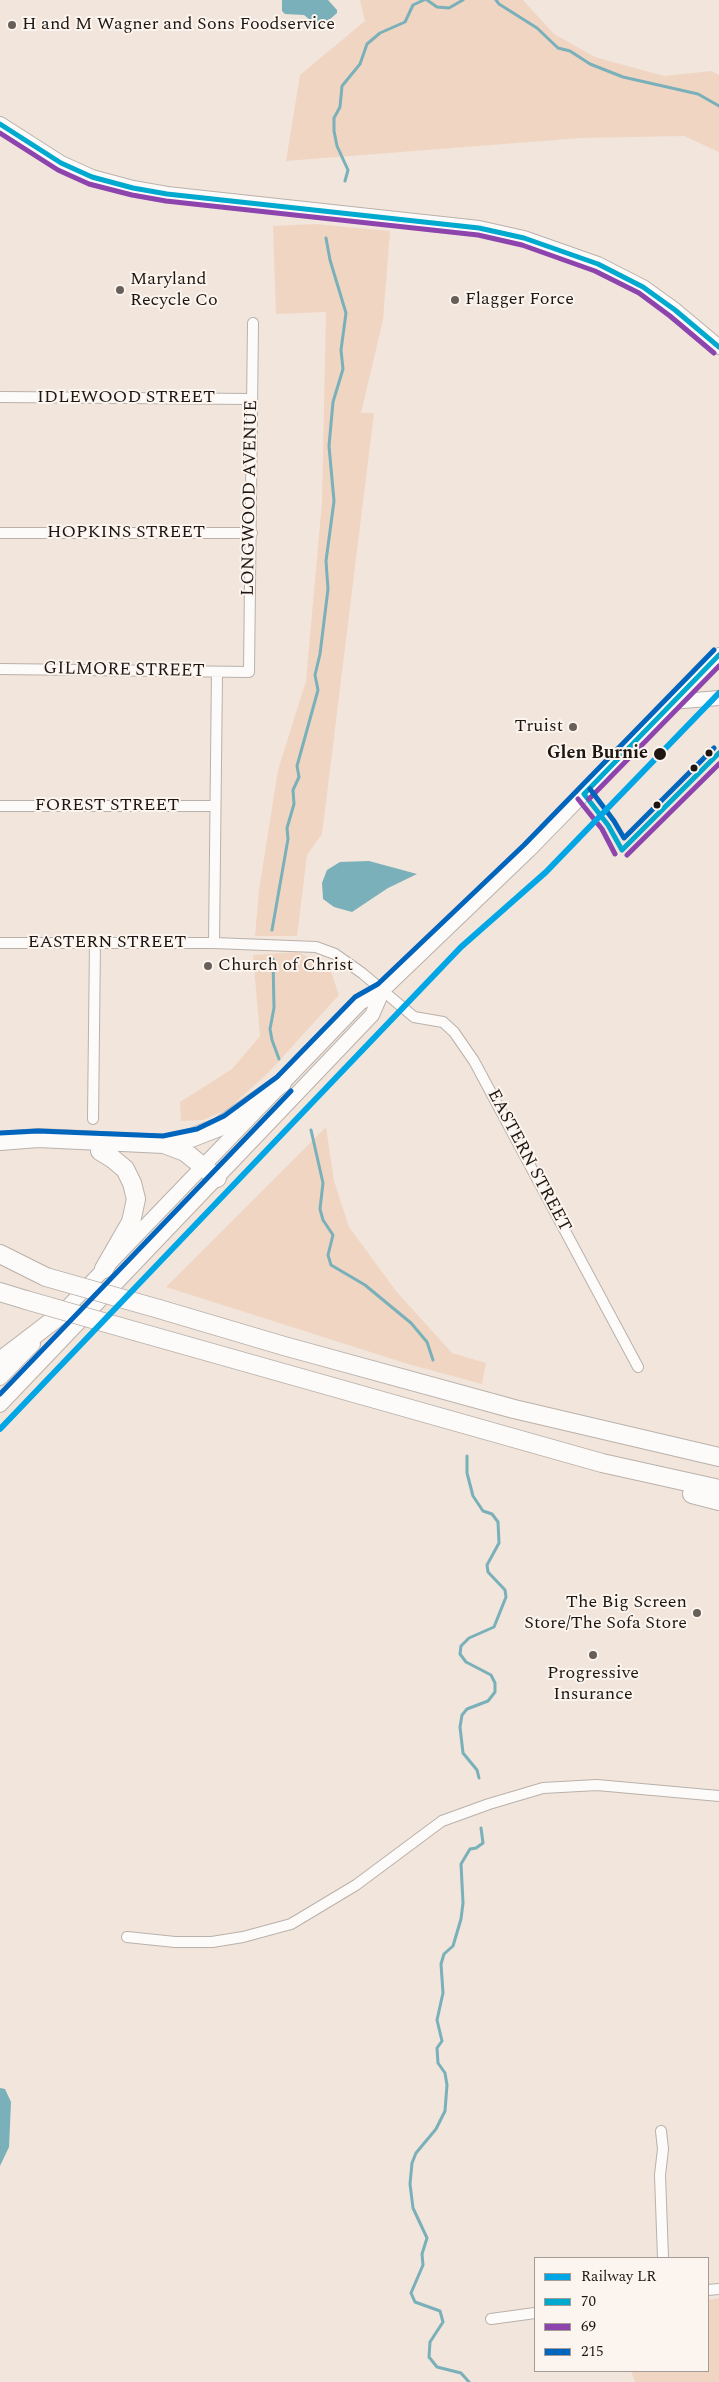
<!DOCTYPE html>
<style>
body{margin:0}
#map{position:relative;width:719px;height:2382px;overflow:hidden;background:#f1e5dc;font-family:Spectral,serif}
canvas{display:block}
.legend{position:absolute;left:534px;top:2257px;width:175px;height:115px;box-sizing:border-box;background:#fcf4ee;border:1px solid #a39c96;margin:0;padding:6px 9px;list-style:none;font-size:15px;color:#1e1711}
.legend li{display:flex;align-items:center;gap:10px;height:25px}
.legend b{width:25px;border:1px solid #a39c96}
</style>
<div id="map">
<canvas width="719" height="2382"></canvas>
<ul class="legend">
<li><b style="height:6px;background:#02a6e4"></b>Railway LR</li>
<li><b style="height:6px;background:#00a9ce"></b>70</li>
<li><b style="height:6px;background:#8e44ad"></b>69</li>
<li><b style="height:6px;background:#0065bd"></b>215</li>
</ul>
</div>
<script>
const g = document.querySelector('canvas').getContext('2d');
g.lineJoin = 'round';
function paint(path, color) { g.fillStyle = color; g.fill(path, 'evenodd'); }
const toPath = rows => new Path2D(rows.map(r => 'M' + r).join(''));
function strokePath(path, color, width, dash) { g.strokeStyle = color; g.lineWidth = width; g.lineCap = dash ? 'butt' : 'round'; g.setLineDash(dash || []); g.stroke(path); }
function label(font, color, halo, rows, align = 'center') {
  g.font = font + ' Spectral,serif'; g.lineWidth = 4; g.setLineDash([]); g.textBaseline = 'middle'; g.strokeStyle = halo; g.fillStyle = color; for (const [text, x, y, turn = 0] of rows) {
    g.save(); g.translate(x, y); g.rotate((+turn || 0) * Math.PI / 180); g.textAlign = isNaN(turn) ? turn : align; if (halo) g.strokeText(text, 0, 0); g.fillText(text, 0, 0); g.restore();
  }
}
const green = toPath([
 [360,0,523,0,554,34,595,57,664,76,711,71,719,75,719,152,684,136,581,138,286,161,300,75,365,21],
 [315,224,390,231,383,320,361,413,374,413,322,834,307,855,297,936,255,936,259,890,278,770,306,681,322,502,326,312,276,314,273,226],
 [298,952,330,969,339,995,268,1073,228,1109,203,1120,181,1121,180,1102,232,1069,260,1036,253,955],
 [326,1127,334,1181,349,1227,396,1291,452,1353,486,1363,482,1384,408,1364,166,1287],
 [719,2298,719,2382,635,2382,631,2371,708,2371,708,2300]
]);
const water = toPath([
 [282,0,328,0,337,10,337,13,320,28,304,15,285,14,282,11],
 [369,861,417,874,388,888,352,912,334,907,323,899,322,883,327,870,340,862],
 [0,2088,5,2089,11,2102,9,2147,0,2166]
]);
const stream = toPath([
 [427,0,437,7,449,8,463,0],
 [496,0,499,4,537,28,558,48,570,51,590,64,623,77,698,94,719,106],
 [345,181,348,170,337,146,334,131,334,118,340,107,342,86,360,64,367,44,380,33,405,22,413,5,424,0],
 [272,930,288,839,287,828,294,804,293,790,299,777,297,766,318,690,315,675,320,654,328,589,326,561,334,501,329,446,333,402,343,369,341,350,346,313,330,260,326,238],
 [273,959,274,1008,270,1029,272,1040,279,1059],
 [311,1130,323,1183,320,1209,323,1220,333,1235,328,1255,331,1265,365,1285,411,1323,427,1342,433,1360],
 [467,1456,467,1473,473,1496,483,1511,492,1514,498,1522,499,1543,487,1565,488,1572,505,1590,506,1597,494,1627,469,1638,461,1646,460,1654,466,1662,491,1675,495,1683,495,1692,488,1701,467,1709,462,1715,460,1727,463,1753,477,1770,479,1778],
 [469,2382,461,2373,437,2367,429,2357,430,2342,443,2322,440,2311,415,2302,411,2293,423,2265,422,2254,427,2238,413,2208,410,2184,412,2163,416,2153,436,2129,445,2111,447,2085,445,2073,438,2063,437,2048,442,2041,437,2020,443,1993,441,1964,444,1954,453,1946,461,1919,463,1903,461,1864,470,1849,476,1848,483,1843,481,1828]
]);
const street = toPath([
 [0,397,252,399],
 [0,533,252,533],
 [0,669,249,672,253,323],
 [0,806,215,806],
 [0,943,214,943,316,947,335,954,362,973,414,1017,443,1022,454,1032,474,1061,638,1367],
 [214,943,217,672],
 [93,1119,95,942],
 [127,1937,175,1942,212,1942,243,1937,291,1924,356,1885,442,1821,489,1804,543,1788,597,1785,719,1796],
 [661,2131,663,2149,660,2175,663,2258],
 [708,2290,719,2289],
 [491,2319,535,2313]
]);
const secondary = toPath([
 [0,124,61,163,92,177,133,188,167,194,479,228,524,238,598,264,643,287,675,310,719,347],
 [672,702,719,698],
 [58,1317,360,1003,383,990,529,850,719,655],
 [0,1378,33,1344],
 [0,1405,372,1015,383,990]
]);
const highway = toPath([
 [0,1141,38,1138,164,1144,185,1152,217,1178],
 [164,1144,191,1138,219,1127,282,1083],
 [100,1151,113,1159,125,1169,132,1183,136,1199,131,1222,104,1269],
 [0,1254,46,1277],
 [0,1292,26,1300],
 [159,1309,284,1346,514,1409,719,1457],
 [138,1332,602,1463,719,1489],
 [0,1361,59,1316],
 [692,1494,719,1501]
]);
const highwayBridge = toPath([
 [46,1277,159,1309],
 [26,1300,138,1332]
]);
const bus1 = toPath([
 [0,124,61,163,92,177,133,188,167,194,479,228,524,238,598,264,643,287,675,310,719,347],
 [584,794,719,655],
 [584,794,608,825,622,850],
 [622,850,719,753]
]);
const bus2 = toPath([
 [0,133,58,170,89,184,132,195,166,201,478,235,522,245,595,271,639,293,670,316,714,353],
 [578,799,602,829,615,854],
 [589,799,719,666],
 [627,855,719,764]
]);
const bus3 = toPath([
 [590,789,614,821,624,838,714,748],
 [0,1133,38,1131,163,1136,197,1129,224,1116,277,1077,355,997,378,984,524,845,714,650],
 [0,1394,291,1091]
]);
const rail1 = toPath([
 [0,1429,461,947,546,872,719,693]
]);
const markers = [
 [12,25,5,"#685f58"],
 [120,290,5,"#685f58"],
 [455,300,5,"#685f58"],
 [573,727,5,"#685f58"],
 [709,753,4.5,"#1e1711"],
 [660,754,7,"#1e1711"],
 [694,768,4.5,"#1e1711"],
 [657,805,4.5,"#1e1711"],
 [208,966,5,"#685f58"],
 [697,1613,5,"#685f58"],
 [593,1655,5,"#685f58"]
];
const poiNames = [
 ["H and M Wagner and Sons Foodservice",22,25],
 ["Maryland",130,280],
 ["Recycle Co",130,301],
 ["Flagger Force",465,300],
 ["Truist",563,727,"right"],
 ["Church of Christ",218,966],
 ["The Big Screen",687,1603,"right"],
 ["Store/The Sofa Store",687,1624,"right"],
 ["Progressive",593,1674,"center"],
 ["Insurance",593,1695,"center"]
];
const streetNames = [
 ["IDLEWOOD STREET",126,398],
 ["LONGWOOD AVENUE",251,498,-89],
 ["HOPKINS STREET",126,533],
 ["GILMORE STREET",124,671,1],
 ["FOREST STREET",107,806],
 ["EASTERN STREET",107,943],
 ["EASTERN STREET",528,1161,62]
];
const stopNames = [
 ["Glen Burnie",648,754]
];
paint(green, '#f0d6c2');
paint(water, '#79b0ba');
strokePath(stream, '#79b0ba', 3);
strokePath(street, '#b9b1aa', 12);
strokePath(secondary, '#b9b1aa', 16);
strokePath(highway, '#b9b1aa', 20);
strokePath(street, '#fdfbfa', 10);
strokePath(secondary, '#fdfbfa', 14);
strokePath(highway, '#fdfbfa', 18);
strokePath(highwayBridge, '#b9b1aa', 20, []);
strokePath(highwayBridge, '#fdfbfa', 18);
strokePath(bus1, '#00a9ce', 5);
strokePath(bus2, '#8e44ad', 5);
strokePath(bus3, '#0065bd', 5);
strokePath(rail1, '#02a6e4', 6);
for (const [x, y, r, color] of markers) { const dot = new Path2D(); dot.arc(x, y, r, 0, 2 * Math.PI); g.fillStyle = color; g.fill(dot); strokePath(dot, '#fcf4ee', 2); }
label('18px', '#1e1711', '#fcf4ee', poiNames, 'left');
label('18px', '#1e1711', '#fcf4ee', streetNames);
label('bold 18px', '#1e1711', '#fcf4ee', stopNames, 'right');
</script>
